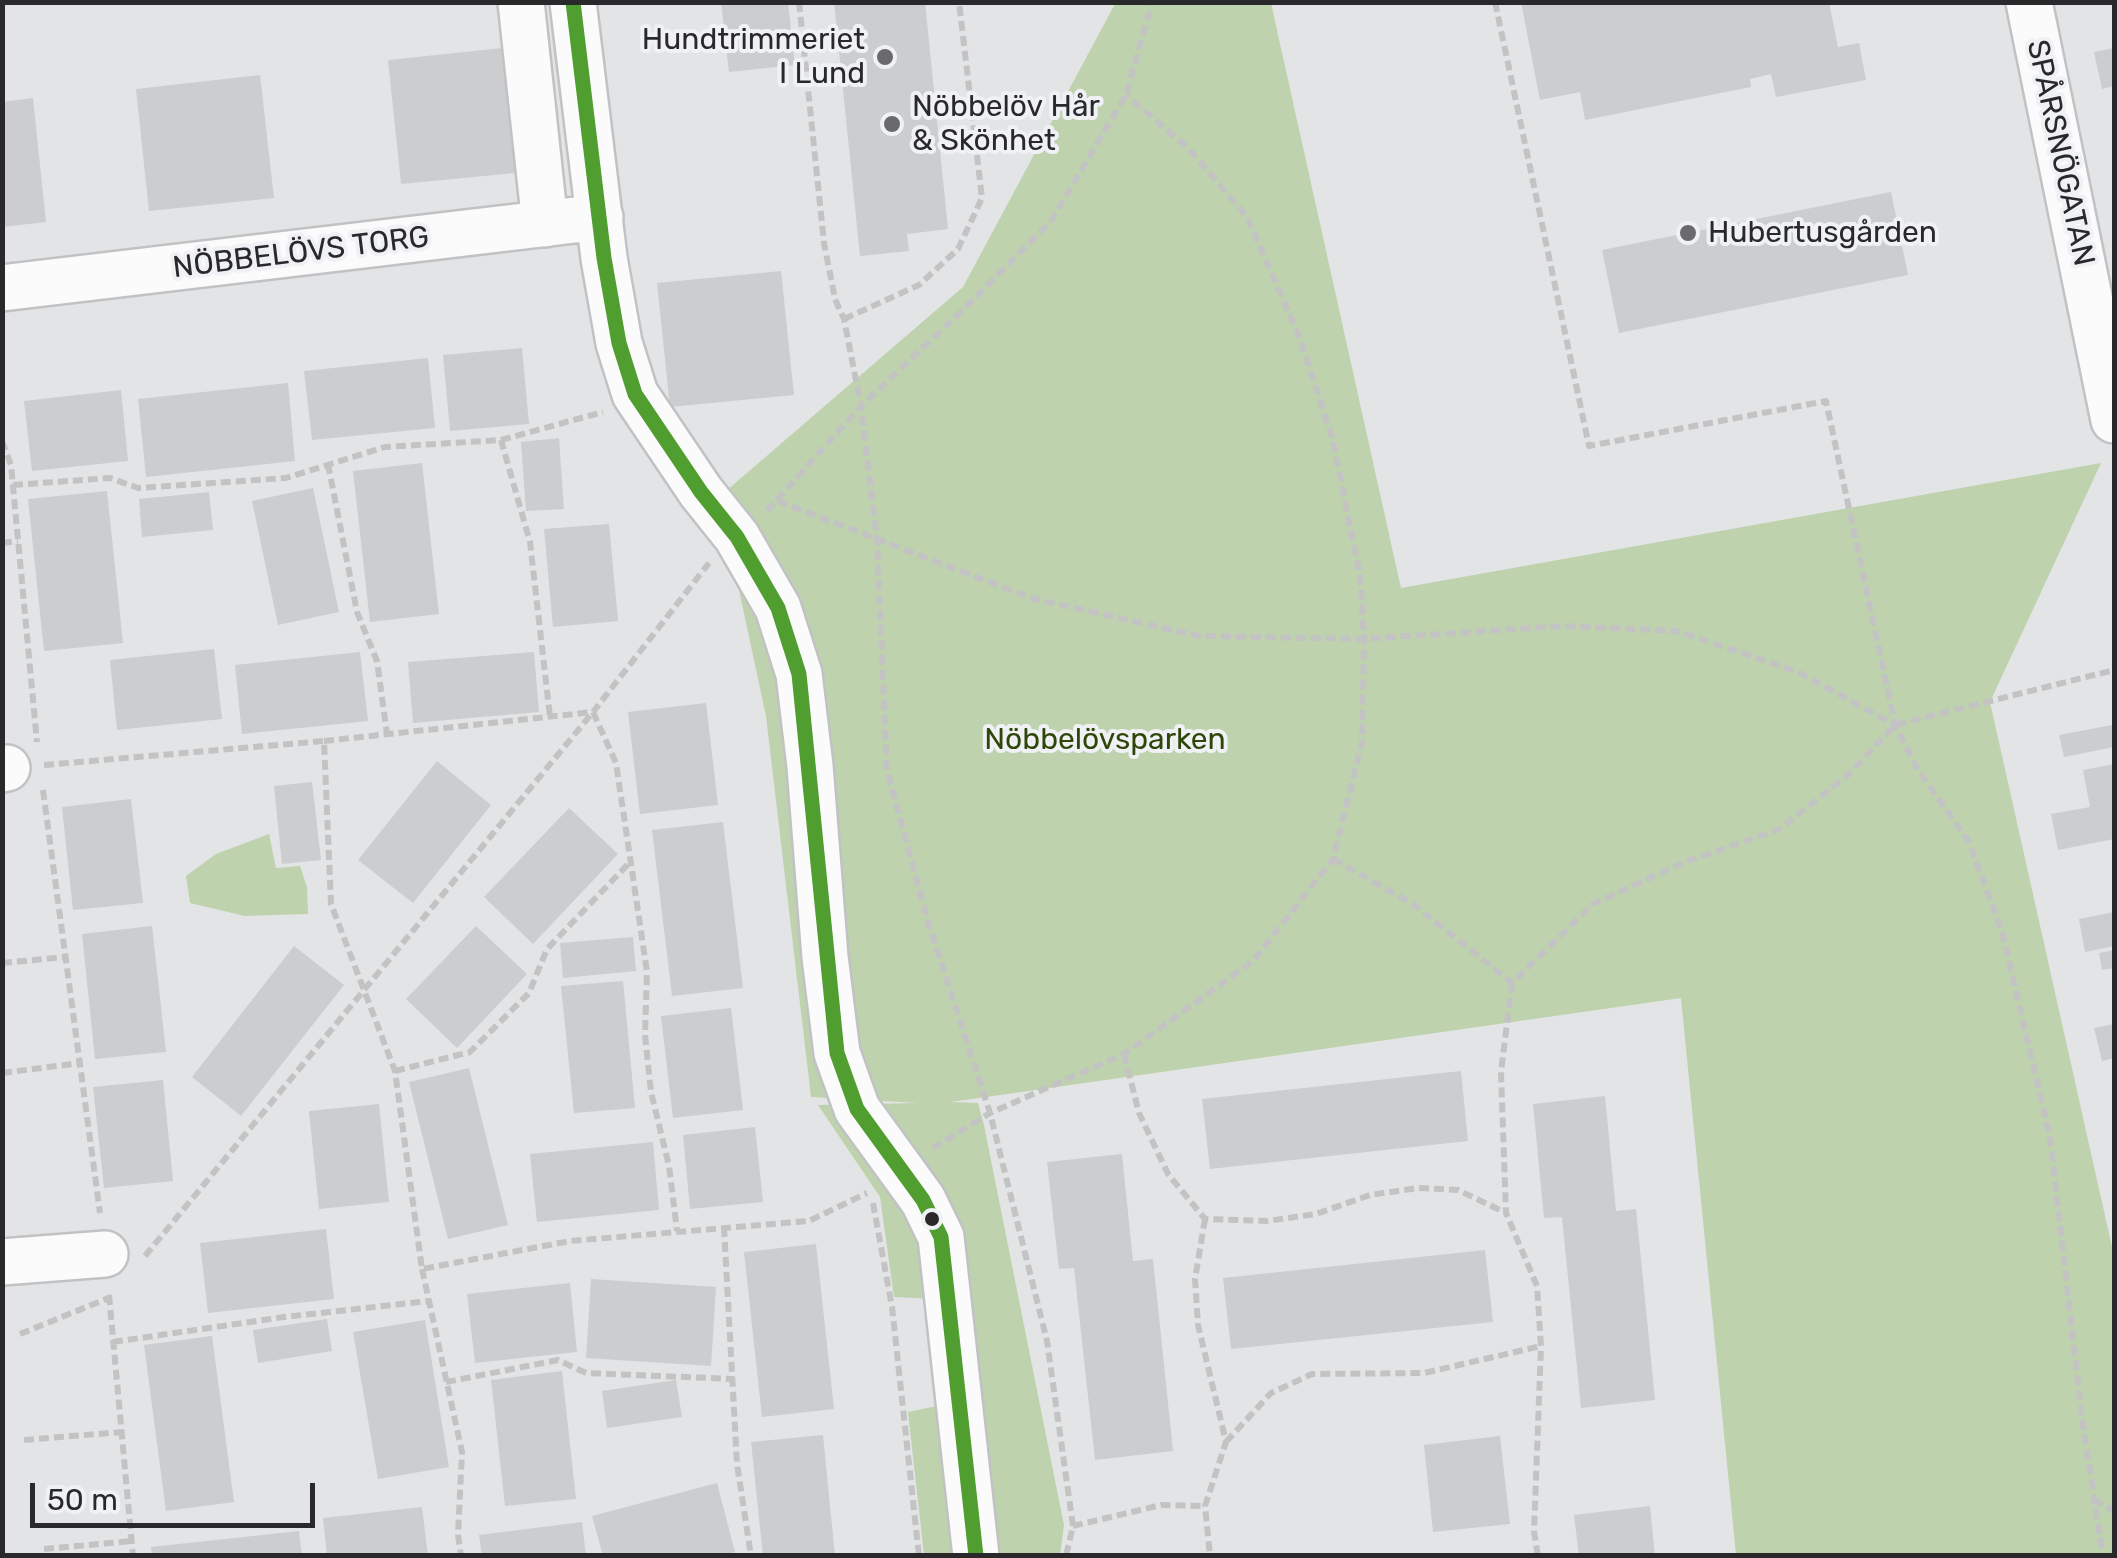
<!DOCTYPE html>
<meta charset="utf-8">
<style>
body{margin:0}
#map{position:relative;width:2117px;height:1558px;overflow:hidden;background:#e3e4e6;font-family:Rubik,sans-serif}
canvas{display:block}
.frame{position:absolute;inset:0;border:5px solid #29292b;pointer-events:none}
.scale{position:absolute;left:30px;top:1483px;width:285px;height:45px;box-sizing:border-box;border:5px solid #29292b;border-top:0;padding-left:12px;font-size:30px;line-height:35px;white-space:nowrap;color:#29292b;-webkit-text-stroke:8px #eff1f5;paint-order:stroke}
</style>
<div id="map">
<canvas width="2117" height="1558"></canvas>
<div class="frame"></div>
<div class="scale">50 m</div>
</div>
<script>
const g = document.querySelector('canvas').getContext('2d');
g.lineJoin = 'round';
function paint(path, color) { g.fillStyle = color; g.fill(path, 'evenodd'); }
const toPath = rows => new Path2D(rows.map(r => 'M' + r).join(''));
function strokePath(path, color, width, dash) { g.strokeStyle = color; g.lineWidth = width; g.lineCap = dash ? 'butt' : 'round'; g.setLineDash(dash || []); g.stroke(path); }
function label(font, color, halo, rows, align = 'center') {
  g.font = font + ' Rubik,sans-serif'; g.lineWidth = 8; g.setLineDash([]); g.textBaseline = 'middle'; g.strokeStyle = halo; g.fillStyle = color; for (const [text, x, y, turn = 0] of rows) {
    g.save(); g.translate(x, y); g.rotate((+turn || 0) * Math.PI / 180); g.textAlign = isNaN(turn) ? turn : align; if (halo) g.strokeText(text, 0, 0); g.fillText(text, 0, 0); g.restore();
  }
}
const green = toPath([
 [1116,2,1271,3,1401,588,2101,463,1990,702,2114,1256,2114,1555,1736,1555,1681,998,951,1102,978,1103,984,1125,1064,1525,1060,1555,924,1555,908,1412,947,1404,935,1299,894,1297,880,1197,818,1105,917,1103,811,1097,766,716,719,497,963,287],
 [269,834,276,868,300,866,307,887,308,914,245,916,190,903,186,876,216,854]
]);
const building = toPath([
 [721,2,788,2,795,65,729,72],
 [834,2,925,2,948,229,907,234,909,251,860,256],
 [1521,2,1829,2,1838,47,1859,43,1866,80,1776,97,1771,74,1750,79,1751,87,1585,120,1580,92,1540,100],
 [512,47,525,172,401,184,388,60],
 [2114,48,2114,86,2102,89,2094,52],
 [260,75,274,198,149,211,136,89],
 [33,98,46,222,2,227,2,102],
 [1891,192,1908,275,1619,333,1602,250],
 [781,271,794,395,670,407,657,283],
 [522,348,529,424,450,431,443,355],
 [428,358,435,428,312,440,304,371],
 [288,383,295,461,146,477,138,399],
 [121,390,128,461,32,471,24,401],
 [559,438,564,509,526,511,521,442],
 [422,463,439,614,370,622,353,471],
 [313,488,339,612,278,625,252,501],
 [107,491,123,643,44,651,28,499],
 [209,492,213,530,142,537,139,499],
 [609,524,618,621,553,627,544,529],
 [214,649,222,719,117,730,110,660],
 [360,652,368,721,242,734,235,665],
 [534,652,539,712,413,723,408,662],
 [706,703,718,805,640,814,628,712],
 [2112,725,2114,747,2064,757,2059,735],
 [437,761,491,805,413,903,358,860],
 [2114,764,2114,839,2058,850,2051,814,2090,807,2083,770],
 [312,782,321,860,282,864,274,786],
 [131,799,143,903,73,910,62,807],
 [569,808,618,854,533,944,484,897],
 [723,822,743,988,672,996,652,830],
 [2114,912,2114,946,2085,952,2079,919],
 [152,926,166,1052,95,1059,82,934],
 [476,926,527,974,457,1048,406,999],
 [633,937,636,971,563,978,560,943],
 [294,946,344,985,241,1116,192,1077],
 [2114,950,2114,968,2102,970,2099,953],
 [623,981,635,1108,574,1113,561,986],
 [731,1008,743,1110,673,1118,661,1016],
 [2114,1024,2114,1058,2102,1061,2094,1028],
 [469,1068,508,1225,448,1239,409,1082],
 [1461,1071,1468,1141,1210,1169,1202,1099],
 [163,1080,173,1181,104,1188,93,1087],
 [1605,1096,1616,1211,1636,1209,1655,1400,1581,1408,1562,1217,1544,1218,1533,1104],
 [379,1104,389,1202,319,1209,309,1111],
 [755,1127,763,1202,690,1209,683,1135],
 [653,1142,659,1210,537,1222,530,1154],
 [1122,1154,1133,1261,1153,1259,1173,1451,1095,1460,1074,1268,1059,1269,1047,1162],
 [326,1229,334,1299,208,1313,200,1243],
 [816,1244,834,1409,762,1417,744,1252],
 [1485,1250,1493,1322,1231,1349,1223,1278],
 [591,1279,716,1287,711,1366,586,1358],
 [570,1283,577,1352,475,1363,467,1294],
 [327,1319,332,1351,258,1363,253,1330],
 [425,1320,449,1467,378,1479,353,1332],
 [212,1336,234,1502,166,1511,144,1345],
 [562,1371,576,1499,505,1506,491,1380],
 [676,1380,682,1417,607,1428,602,1391],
 [823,1435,835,1556,763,1556,751,1442],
 [1500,1436,1510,1524,1433,1532,1424,1445],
 [717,1483,735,1552,722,1556,603,1556,592,1516],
 [1650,1506,1655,1556,1579,1556,1574,1515],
 [422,1507,428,1556,327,1556,323,1518],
 [582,1522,586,1556,482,1556,479,1535],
 [299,1531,302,1556,152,1556,151,1547]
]);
const path = toPath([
 [799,2,824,243,835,299,844,319,861,406,877,540,887,770,928,922,990,1113,1047,1341,1073,1526,1066,1556],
 [1495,2,1589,446,1826,401,1895,724],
 [844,319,919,285,958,249,982,198,959,2],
 [501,440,603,412],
 [2,441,11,465,37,742],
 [328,464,357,612,377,661,387,734],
 [13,485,110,478,138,488,286,478,385,447,501,440,530,542,550,717],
 [778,501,1031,598,1199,636,1364,639,1563,626,1677,631,1798,672,1895,725,1918,770,1969,842,2002,932,2050,1137,2082,1419,2103,1556],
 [767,511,861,406,965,308,1051,221,1126,95,1152,2],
 [2,543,18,541],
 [324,741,593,712,709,563],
 [44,765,324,741,331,904,395,1071,422,1269,570,1241,809,1221,867,1193],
 [43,790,100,1213],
 [1333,859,1413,904,1512,983,1593,904,1685,862,1778,830,1846,777,1895,725,2114,670],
 [2,963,66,957],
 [1512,983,1501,1072,1506,1213,1537,1286,1541,1346,1534,1532,1538,1556],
 [1124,1054,1139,1113,1168,1174,1205,1219,1267,1221,1316,1214,1370,1195,1418,1188,1458,1190,1506,1213],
 [395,1071,470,1052,529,993,547,949,630,862],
 [2,1073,81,1063],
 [933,1148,990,1113,1124,1054,1253,961,1333,859,1362,743,1364,639,1360,576,1332,437,1299,336,1247,217,1189,149,1126,95],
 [873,1203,892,1307,919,1556],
 [1205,1219,1195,1279,1198,1325,1226,1442,1205,1506,1210,1556],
 [724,1227,737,1464,751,1556],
 [145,1256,593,712,616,763,647,972,645,1035,651,1092,669,1166,677,1231],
 [422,1269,462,1452,458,1535,461,1556],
 [109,1295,133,1556],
 [20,1334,111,1297],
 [113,1342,284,1317,429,1301],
 [446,1382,558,1360,586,1373,734,1379],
 [24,1440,122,1432],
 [1226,1442,1271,1393,1312,1374,1424,1373,1541,1346],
 [2094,1500,2114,1511],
 [1073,1526,1161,1505,1205,1506],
 [44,1549,132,1541]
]);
const minor = toPath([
 [521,2,545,224],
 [573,2,604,258,619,343,635,394,701,492,737,537,778,608,799,674,810,766,825,957,837,1053,857,1109,923,1200,941,1237,976,1556],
 [2029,2,2114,420],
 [2,288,600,217],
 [2,769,7,768],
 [2,1262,105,1254]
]);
const bus1 = toPath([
 [573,2,604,258,619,343,635,394,701,492,737,537,778,608,799,674,837,1053,857,1109,923,1200,941,1237,976,1556]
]);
const markers = [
 [885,57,10,"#6a6a6c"],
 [892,124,10,"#6a6a6c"],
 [1688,233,10,"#6a6a6c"],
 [932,1219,9,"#29292b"]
];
const poiNames = [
 ["Hundtrimmeriet",865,40,"right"],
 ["I Lund",865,74,"right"],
 ["Nöbbelöv Hår",912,107],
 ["& Skönhet",912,141],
 ["Hubertusgården",1708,233]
];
const streetNames = [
 ["SPÅRSNÖGATAN",2060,153,78],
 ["NÖBBELÖVS TORG",301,253,-7]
];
const parkNames = [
 ["Nöbbelövsparken",1105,740]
];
paint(green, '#bfd2ae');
paint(building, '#cccdcf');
strokePath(minor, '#c1c2c3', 50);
strokePath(path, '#c3c3c3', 6, [10, 5]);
strokePath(minor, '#fbfbfb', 45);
strokePath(bus1, '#509e2f', 15);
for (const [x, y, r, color] of markers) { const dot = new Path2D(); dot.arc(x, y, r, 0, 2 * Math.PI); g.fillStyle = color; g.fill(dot); strokePath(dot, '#eff1f5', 4); }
label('30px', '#29292b', '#eff1f5', poiNames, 'left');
label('30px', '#29292b', '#eff1f5', streetNames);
label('30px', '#2e4709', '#eff1f5', parkNames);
</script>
